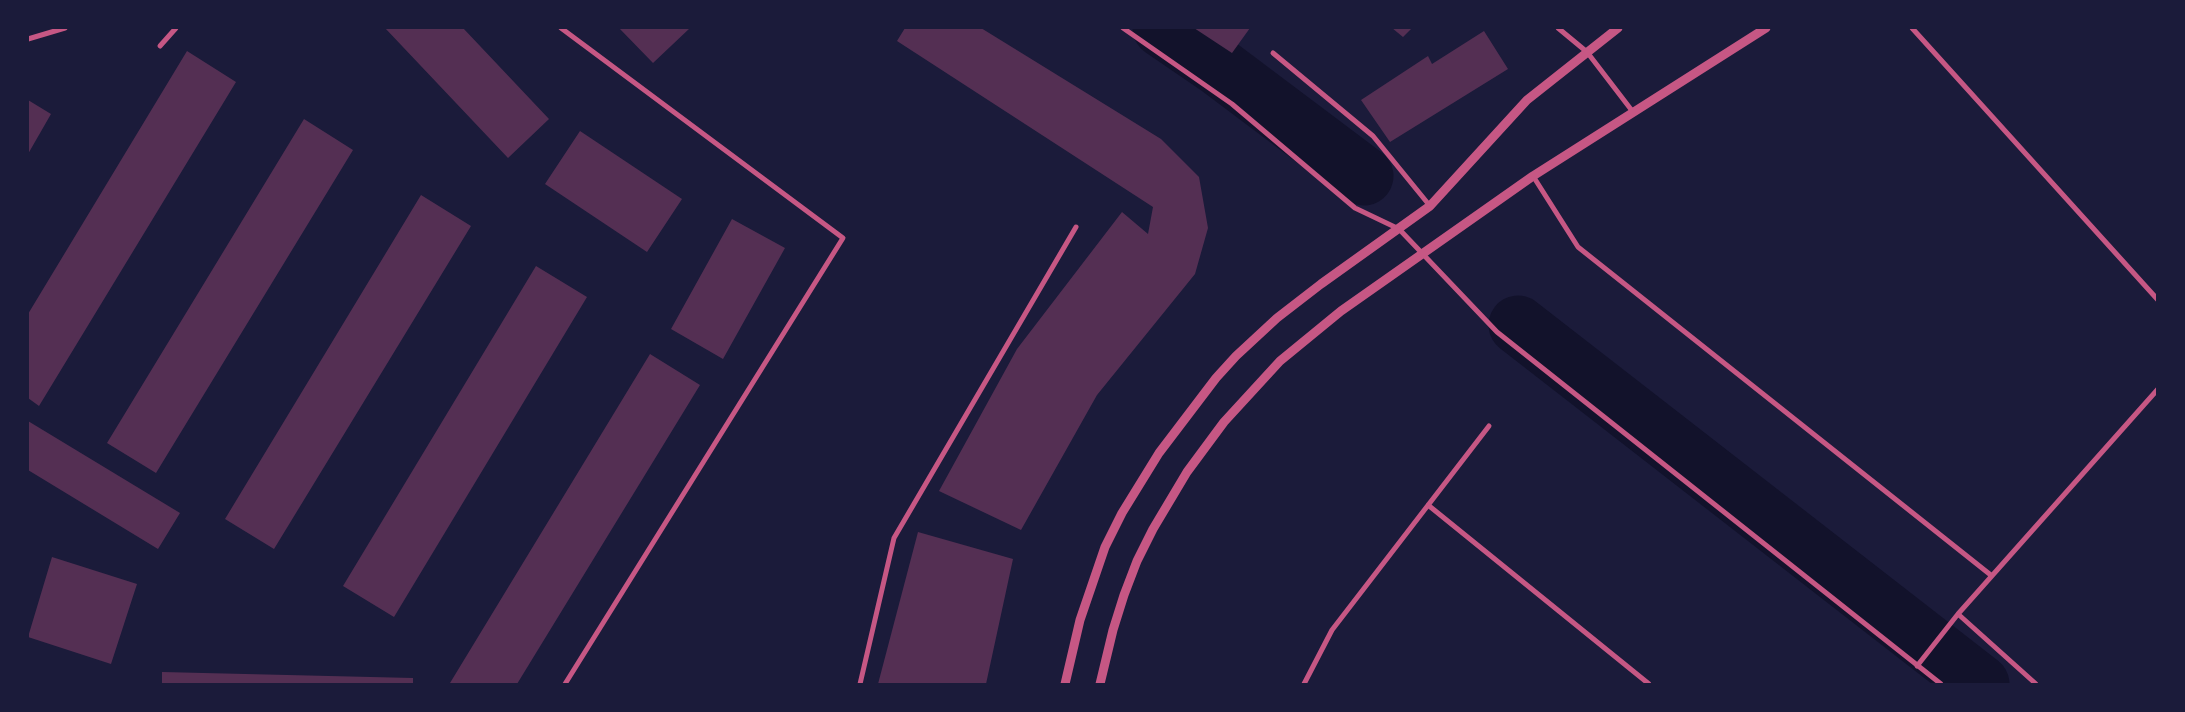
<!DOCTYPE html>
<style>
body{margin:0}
#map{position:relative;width:2185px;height:712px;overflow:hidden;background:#1b1b3a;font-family:Georgia,serif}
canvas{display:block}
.frame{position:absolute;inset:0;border:29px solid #1b1b3a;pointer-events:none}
</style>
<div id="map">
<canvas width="2185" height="712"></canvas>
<div class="frame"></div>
</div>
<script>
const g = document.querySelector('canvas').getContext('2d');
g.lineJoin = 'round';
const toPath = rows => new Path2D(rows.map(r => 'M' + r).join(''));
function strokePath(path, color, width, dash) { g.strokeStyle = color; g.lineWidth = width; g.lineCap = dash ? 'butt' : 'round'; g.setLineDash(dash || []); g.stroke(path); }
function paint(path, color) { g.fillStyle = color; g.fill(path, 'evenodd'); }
const river = toPath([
 [1162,28,1219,67,1364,176],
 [1518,325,1980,684]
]);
const building = toPath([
 [385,28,463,28,549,119,508,158],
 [619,28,690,28,653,63],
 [905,28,981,28,1161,139,1199,177,1208,228,1195,274,1097,395,1021,530,939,491,1017,349,1122,212,1148,234,1153,207,897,41],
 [1194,28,1250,28,1232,53],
 [1392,28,1412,28,1403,37],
 [1484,31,1508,69,1390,142,1361,100,1428,56,1432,64],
 [187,51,236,82,39,406,28,398,28,314],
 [28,100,51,114,28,154],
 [304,119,353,150,156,473,107,443],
 [580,131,682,199,647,252,545,184],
 [421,195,471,226,274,549,225,519],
 [732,219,785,248,723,359,671,329],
 [536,266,587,297,394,617,343,586],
 [650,354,700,385,517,684,452,684,450,683],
 [28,421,180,513,158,549,28,470],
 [918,532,1013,559,986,684,878,684],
 [52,557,137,584,111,664,28,637],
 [162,672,413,678,413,684,162,684]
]);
const minor = toPath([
 [561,28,843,238,565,684],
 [1123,28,1232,104,1355,208,1399,229,1497,332,1941,684],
 [1558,28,1587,52,1633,112],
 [1912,28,2158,300],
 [28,39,65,28],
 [160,46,176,28],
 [1273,53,1373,136,1430,206],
 [1533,176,1578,247,1992,576],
 [1428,505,1649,684],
 [1958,614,2036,684],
 [1917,666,1958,614,2158,389],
 [860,684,894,538,1076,227],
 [1304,684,1332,630,1489,426]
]);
const tertiary = toPath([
 [1065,684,1080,620,1105,547,1122,513,1159,453,1216,378,1236,356,1277,318,1321,284,1430,206,1527,100,1618,28],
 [1100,684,1113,630,1124,595,1137,561,1153,529,1187,472,1224,422,1280,361,1341,311,1533,176,1766,28]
]);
strokePath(river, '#12122b', 59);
paint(building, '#542f53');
strokePath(minor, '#c65784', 5);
strokePath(tertiary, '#c65784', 9);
</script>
